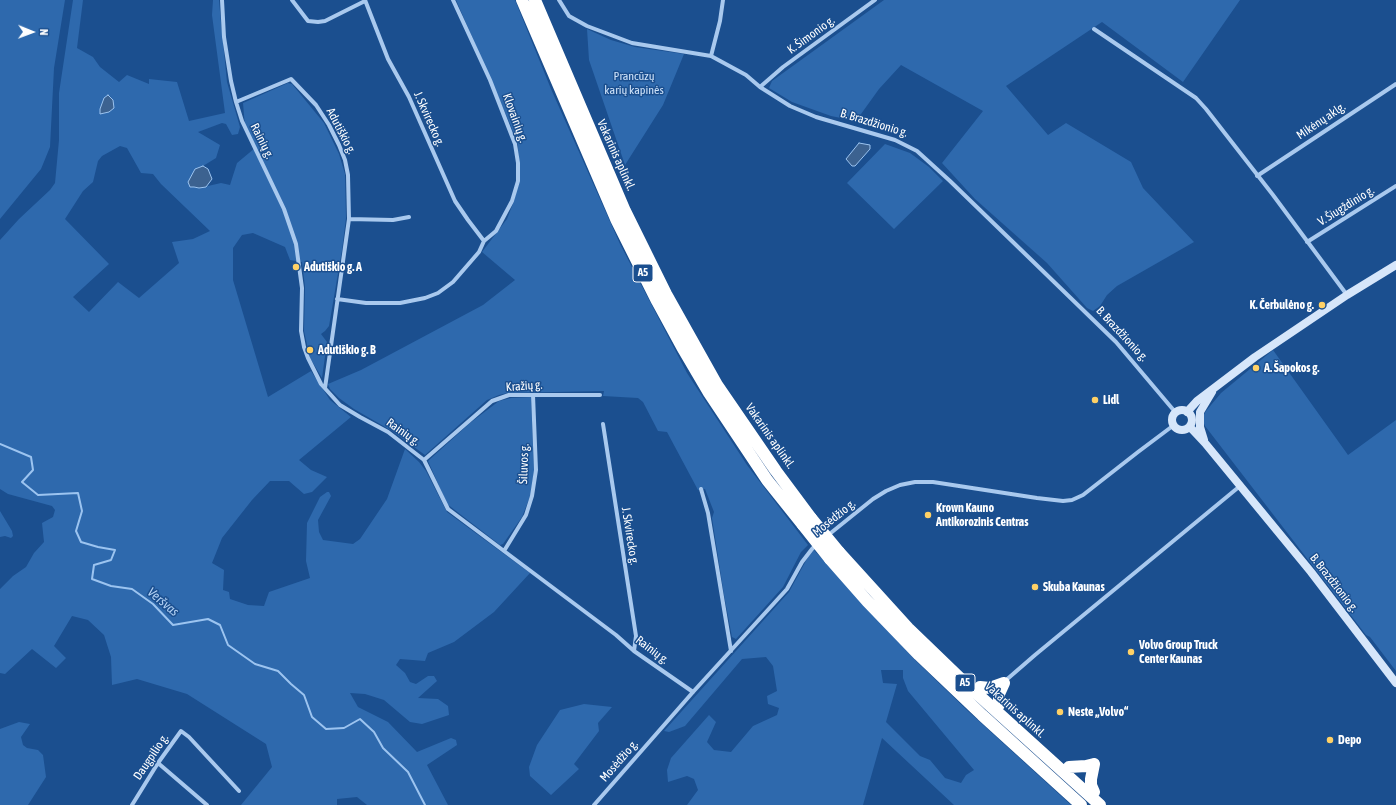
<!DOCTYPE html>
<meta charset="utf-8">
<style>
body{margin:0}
#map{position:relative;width:1396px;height:805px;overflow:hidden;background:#1b4f8f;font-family:"Asap Condensed",sans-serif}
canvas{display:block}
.north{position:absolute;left:12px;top:12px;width:40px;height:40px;-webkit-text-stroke:3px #1b4f8f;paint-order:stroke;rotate:91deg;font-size:11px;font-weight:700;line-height:16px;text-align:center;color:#fff}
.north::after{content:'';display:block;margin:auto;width:14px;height:18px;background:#fff;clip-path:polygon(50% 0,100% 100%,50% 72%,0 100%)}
</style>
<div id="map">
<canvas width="1396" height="805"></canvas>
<div class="north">N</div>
</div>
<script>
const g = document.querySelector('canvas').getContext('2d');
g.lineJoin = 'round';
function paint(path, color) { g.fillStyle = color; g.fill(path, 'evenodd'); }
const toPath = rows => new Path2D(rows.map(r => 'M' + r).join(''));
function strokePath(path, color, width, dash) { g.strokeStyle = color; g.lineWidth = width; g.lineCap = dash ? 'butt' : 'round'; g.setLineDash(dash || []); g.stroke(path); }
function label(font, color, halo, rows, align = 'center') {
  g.font = font + ' "Asap Condensed",sans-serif'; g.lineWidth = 3; g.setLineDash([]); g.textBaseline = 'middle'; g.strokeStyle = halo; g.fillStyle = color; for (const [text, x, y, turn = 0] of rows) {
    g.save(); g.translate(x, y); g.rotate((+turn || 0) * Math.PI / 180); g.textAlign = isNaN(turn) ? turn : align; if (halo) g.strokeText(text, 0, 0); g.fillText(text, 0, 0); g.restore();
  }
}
const green = toPath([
 [0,0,65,0,54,68,50,147,41,169,0,219],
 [73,0,83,0,77,48,93,57,100,67,119,82,127,75,149,84,149,79,177,82,189,121,225,113,212,15,213,0,219,0,220,12,227,82,240,127,238,134,232,135,226,124,222,123,198,132,220,145,216,158,203,166,195,169,194,187,199,188,221,183,230,185,237,163,255,148,245,127,243,103,288,83,292,84,324,123,339,154,345,174,346,218,342,250,329,326,325,331,321,334,327,342,322,378,310,358,304,331,305,287,302,262,290,260,285,247,253,233,242,235,233,248,233,280,268,397,311,371,330,400,351,417,299,460,311,470,327,477,312,492,304,494,289,481,270,481,252,500,222,538,212,563,224,570,223,590,229,592,230,599,248,605,264,606,269,592,310,578,306,561,307,523,320,497,327,492,329,492,331,496,318,520,319,532,323,540,353,544,360,539,387,499,405,449,419,462,426,471,447,512,530,573,494,612,454,642,428,653,425,661,400,659,396,665,405,673,410,682,416,684,428,676,434,676,437,681,418,698,438,699,448,706,449,715,422,724,410,722,384,700,365,694,350,693,358,707,388,722,417,752,451,738,456,740,457,745,427,765,448,805,367,805,357,797,337,799,337,805,241,805,272,767,266,744,187,694,137,679,112,685,111,657,104,635,88,620,72,616,54,646,66,658,56,668,32,649,5,674,0,673,0,589,13,576,26,567,34,553,44,542,42,523,53,517,55,510,52,506,8,494,0,489,0,240,19,219,50,190,55,183,59,140,59,93],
 [110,96,113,100,114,107,109,112,102,103,104,98],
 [120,146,127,148,141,173,153,174,161,184,210,231,193,239,172,242,179,263,139,298,118,282,89,312,73,297,109,264,65,219,83,191,93,182,98,161,102,156],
 [456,0,515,0,551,89,620,244,687,373,747,465,808,545,801,552,783,587,736,639,732,637,724,595,712,518,714,512,705,489,698,490,667,432,658,431,643,402,638,398,603,396,604,391,507,393,499,395,487,400,425,455,392,431,354,409,339,398,330,389,328,384,361,370,483,305,515,280,482,252,507,219,514,201,519,179,518,145,510,124],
 [884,0,1240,0,1183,82,1102,22,1006,86,1048,135,1066,123,1131,162,1143,188,1194,242,1117,286,1107,295,1100,306,1093,311,1087,308,1047,263,975,199,942,163,983,111,901,65,879,89,856,121,831,116,792,102,769,88,772,81],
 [587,29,611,40,635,47,684,54,663,105,625,165,589,60],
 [885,144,910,153,929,167,943,181,894,229,847,183],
 [1273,350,1348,455,1396,420,1396,671,1370,637,1366,635,1205,426,1203,421,1203,416,1206,411,1221,393],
 [531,397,534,470,531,494,522,517,503,544,500,545,447,504,428,461,470,423,499,401,511,398],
 [0,511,12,531,13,536,11,538,5,536,0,537],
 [814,550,914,659,969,712,1071,805,954,805,882,738,863,805,687,805,698,790,694,779,687,776,668,782,667,770,671,758,709,715,716,722,707,742,714,750,731,752,753,726,777,715,779,708,768,704,767,696,777,691,773,666,766,657,742,659,685,726,669,732,664,731,789,592,808,557],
 [881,670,903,670,903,678,908,691,974,770,966,775,961,783,945,778,930,760,920,756,886,722,897,684,883,683],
 [584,704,612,707,598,723,599,731,574,764,579,769,551,795,530,776,529,767,537,745,560,710],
 [19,722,30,724,21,737,23,745,27,748,38,750,43,755,46,777,28,805,0,805,0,729]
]);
const water = toPath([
 [108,95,113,100,114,108,109,112,100,114,100,109,104,98,108,95],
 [859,143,870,145,870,149,855,166,852,166,846,159,859,143],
 [203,166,208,169,212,179,206,187,199,188,194,187,190,187,188,182,195,169,203,166]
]);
const stream = toPath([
 [0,444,31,457,33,470,22,482,38,495,78,493,82,511,76,531,81,542,98,547,115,550,111,560,94,565,92,579,111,586,132,589,153,604,173,625,208,619,220,625,228,645,255,664,278,671,291,684,304,695,312,717,326,729,344,728,360,719,374,732,383,748,408,772,425,805]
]);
const street = toPath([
 [222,0,224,37,231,81,236,102,291,79,316,105,329,125,339,145,345,160,348,175,349,219,325,388],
 [292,0,308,21,318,22,325,21,365,1],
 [365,0,388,59,409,97,455,201,468,220,484,241],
 [559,0,569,16,587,26,632,43,711,56,746,75,760,87,790,106,816,117,895,140,917,151,950,181,1116,342,1176,413],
 [1094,29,1196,98,1206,109,1273,195,1347,295],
 [711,56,720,21,723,0],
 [760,87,783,67,875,0],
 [236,102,242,121,284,209,296,244,302,288,301,331,304,347,308,358,321,384,340,405,360,417,388,432,424,460,448,509,616,635,634,651,693,692],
 [1257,176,1396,84],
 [349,219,393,220,409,217],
 [1307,242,1396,186],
 [337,299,366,303,400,303,425,298,438,293,453,282,479,252,484,241,496,231,512,201,518,181,518,163,515,144,490,80,453,0],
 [603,424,636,636,634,651],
 [424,460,492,401,509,395,600,395],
 [701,489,708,513,731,651],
 [827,536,873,499,886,491,900,485,915,482,933,482,1037,498,1063,501,1072,500,1083,495,1138,452,1174,425],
 [504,551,526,515,532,496,536,470,533,395],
 [1005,681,1035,655,1240,486],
 [158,763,207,805],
 [132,805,158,763,181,731,189,737,239,791],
 [594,805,693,692,787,589,802,562,812,549,817,544]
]);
const secondary = toPath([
 '1172 420a10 10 0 1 1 20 0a10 10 0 1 1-20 0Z',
 [1187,412,1197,401,1255,357,1347,295,1396,265],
 [1190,427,1205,443,1311,572,1396,683],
 [1204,440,1200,427,1200,412,1212,392]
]);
const highway = toPath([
 [522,0,616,219,657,301,682,347,709,393,767,480,803,525],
 [535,0,625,211,666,294,717,385,776,471,811,518],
 [839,552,908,628,963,681,1100,805],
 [830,559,867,601,919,655,982,715,1081,805],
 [980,687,990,688,1004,683],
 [999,705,999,694,1004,683],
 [1069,767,1086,766,1094,764],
 [1094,792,1091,785,1091,779,1094,764]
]);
const highwayBridge = toPath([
 [811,518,839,552],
 [803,525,830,559]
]);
const markers = [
 [296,267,4,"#ffd166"],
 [1322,305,4,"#ffd166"],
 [310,350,4,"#ffd166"],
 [1256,368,4,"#ffd166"],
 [1095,400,4,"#ffd166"],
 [928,515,4,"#ffd166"],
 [1035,587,4,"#ffd166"],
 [1131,652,4,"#ffd166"],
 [1060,712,4,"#ffd166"],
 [1330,740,4,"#ffd166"]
];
const shields = [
 [643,273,20],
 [965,683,20]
];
const shieldNames = [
 ["A5",643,273],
 ["A5",965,683]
];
const streetNames = [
 ["K. Šimonio g.",811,35,-36],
 ["Klovainių g.",515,118,70],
 ["J. Skvirecko g.",429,119,66],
 ["Mikėnų aklg.",1321,121,-34],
 ["B. Brazdžionio g.",874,123,17],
 ["Adutiškio g.",341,131,63],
 ["Rainių g.",262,141,64],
 ["Vakarinis aplinkl.",616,155,66],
 ["V. Šiugždinio g.",1346,206,-32],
 ["B. Brazdžionio g.",1122,334,47],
 ["Kražių g.",524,386,-4],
 ["Rainių g.",403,432,35],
 ["Vakarinis aplinkl.",770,436,55],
 ["Šiluvos g.",524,464,-88],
 ["Mosėdžio g.",834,518,-39],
 ["J. Skvirecko g.",630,536,81],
 ["B. Brazdžionio g.",1334,583,52],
 ["Rainių g.",652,650,37],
 ["Vakarinis aplinkl.",1015,710,42],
 ["Daugpilio g.",151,757,-56],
 ["Mosėdžio g.",619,761,-49]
];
const parkNames = [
 ["Prancūzų",634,76],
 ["karių kapinės",634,90]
];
const poiNames = [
 ["Adutiškio g. A",304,267],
 ["K. Čerbulėno g.",1314,305,"right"],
 ["Adutiškio g. B",318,350],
 ["A. Šapokos g.",1264,368],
 ["Lidl",1103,400],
 ["Krown Kauno",936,508],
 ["Antikorozinis Centras",936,522],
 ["Skuba Kaunas",1043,587],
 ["Volvo Group Truck",1139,645],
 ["Center Kaunas",1139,659],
 ["Neste „Volvo“",1068,712],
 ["Depo",1338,740]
];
const waterNames = [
 ["Veršvas",163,602,40]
];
paint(green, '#2e69ad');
paint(water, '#3c6290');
strokePath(water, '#9cc4f0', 1);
strokePath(stream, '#9cc4f0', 2);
strokePath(street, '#a9c9ee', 4);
strokePath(secondary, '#d6e6fa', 8);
strokePath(highway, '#fff', 12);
strokePath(highwayBridge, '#fff', 12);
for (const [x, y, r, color] of markers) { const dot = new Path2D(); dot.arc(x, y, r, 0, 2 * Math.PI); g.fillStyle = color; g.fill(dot); strokePath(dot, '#1b4f8f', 1.5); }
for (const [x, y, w] of shields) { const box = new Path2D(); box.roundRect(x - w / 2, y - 9, w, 18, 3); g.fillStyle = '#1b4f8f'; g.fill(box); strokePath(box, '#fff', 1); }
label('bold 11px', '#fff', null, shieldNames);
label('12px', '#fff', '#1b4f8f', streetNames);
label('12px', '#cfe3fa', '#1b4f8f', parkNames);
label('bold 12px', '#fff', '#1b4f8f', poiNames, 'left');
label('italic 13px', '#b5d3f5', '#1b4f8f', waterNames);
</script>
